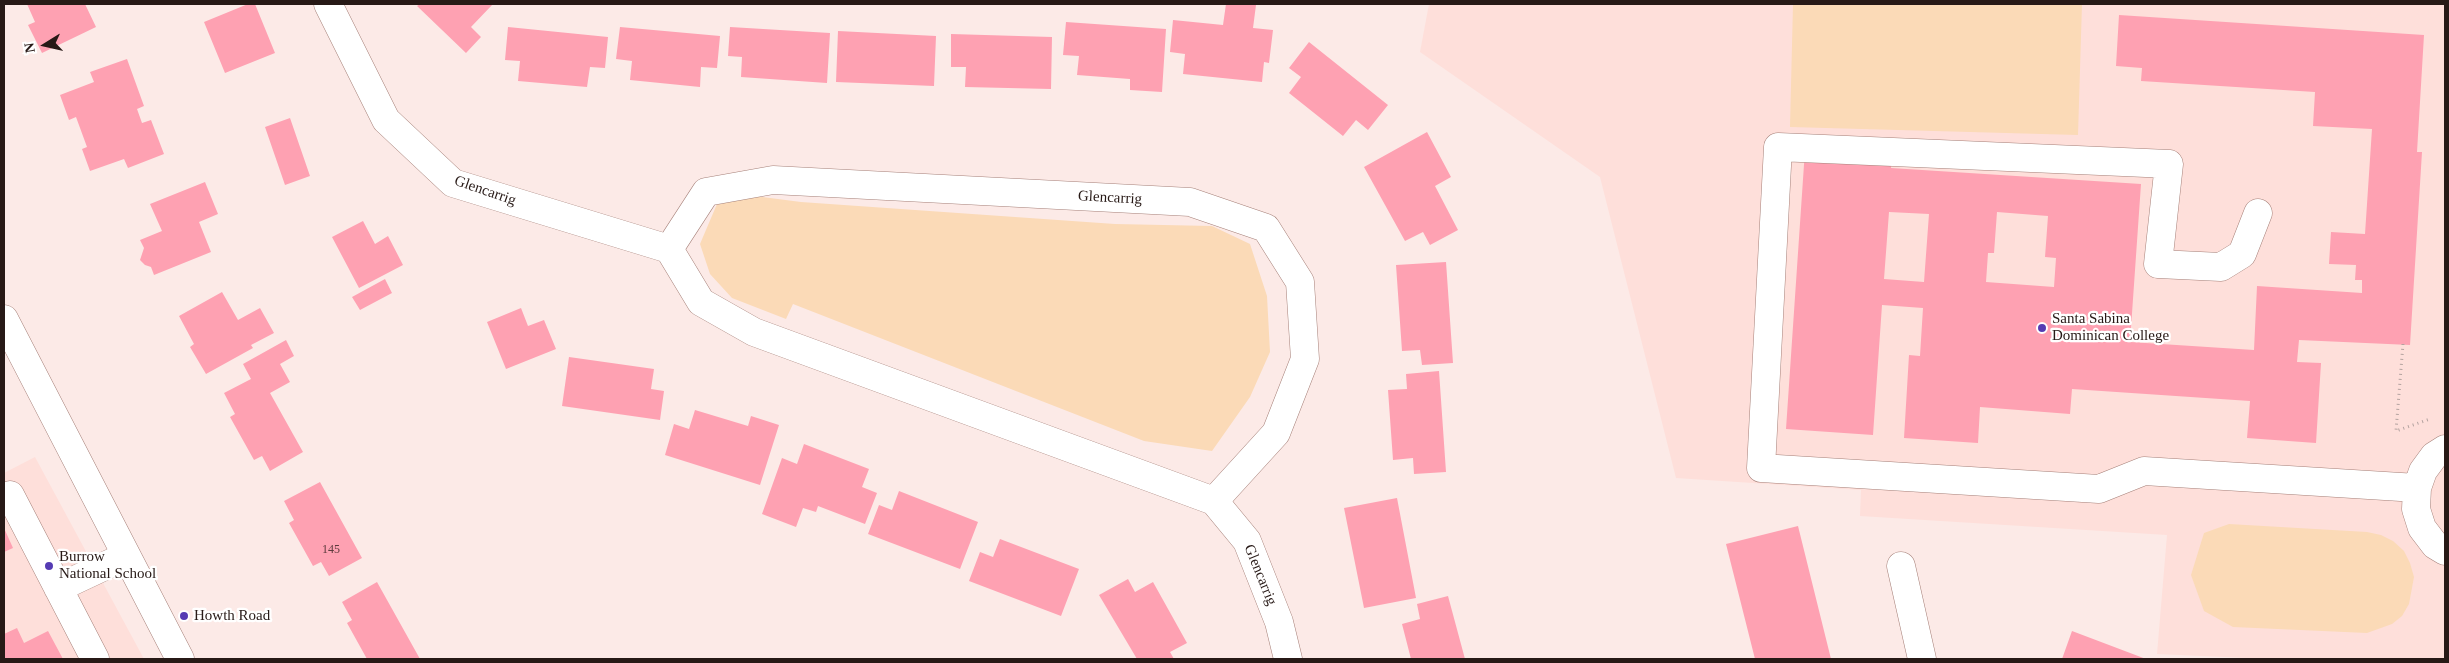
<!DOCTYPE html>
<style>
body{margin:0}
#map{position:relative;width:2449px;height:663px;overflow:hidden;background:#fceae7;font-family:"Times New Roman",serif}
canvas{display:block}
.frame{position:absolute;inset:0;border:5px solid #271916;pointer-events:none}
.north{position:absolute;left:20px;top:20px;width:50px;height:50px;-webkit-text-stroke:4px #fff;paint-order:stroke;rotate:260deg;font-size:14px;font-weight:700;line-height:20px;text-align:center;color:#271916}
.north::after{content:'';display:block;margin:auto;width:18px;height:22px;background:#271916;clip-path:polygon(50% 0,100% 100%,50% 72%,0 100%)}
</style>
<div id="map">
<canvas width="2449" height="663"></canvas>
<div class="frame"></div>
<div class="north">N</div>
</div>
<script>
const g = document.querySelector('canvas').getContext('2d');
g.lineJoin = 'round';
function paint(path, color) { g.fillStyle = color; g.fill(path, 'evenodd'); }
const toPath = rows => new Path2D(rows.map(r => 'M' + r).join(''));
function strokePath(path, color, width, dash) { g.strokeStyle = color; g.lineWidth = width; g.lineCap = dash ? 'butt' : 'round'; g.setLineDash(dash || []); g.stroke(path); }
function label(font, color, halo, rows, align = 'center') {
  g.font = font + ' "Times New Roman",serif'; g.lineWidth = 4.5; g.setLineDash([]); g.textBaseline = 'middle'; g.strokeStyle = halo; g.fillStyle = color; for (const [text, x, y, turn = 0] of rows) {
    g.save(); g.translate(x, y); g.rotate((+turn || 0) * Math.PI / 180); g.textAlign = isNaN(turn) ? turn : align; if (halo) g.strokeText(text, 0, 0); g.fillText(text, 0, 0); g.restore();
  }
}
const built = toPath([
 [1429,4,2445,4,2445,659,2269,659,2157,654,2167,535,1860,516,1861,490,1676,478,1600,177,1420,52],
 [35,457,144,659,4,659,4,473]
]);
const green = toPath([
 [1793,4,2082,4,2078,135,1790,127],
 [739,194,801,202,1115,224,1212,226,1250,244,1267,296,1270,352,1250,397,1212,451,1144,441,793,304,786,319,732,298,710,274,700,244,717,204],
 [2229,524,2367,532,2381,535,2393,541,2404,551,2410,563,2414,577,2409,604,2402,616,2392,624,2367,633,2233,627,2204,611,2191,575,2204,533]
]);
const building = toPath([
 [27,4,85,4,96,27,42,53,28,25,35,22],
 [248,4,255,4,275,53,225,73,204,22],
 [420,4,493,4,471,27,481,37,466,53,417,6],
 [1226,4,1256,5,1253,28,1273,30,1269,63,1264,62,1262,82,1183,74,1185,54,1170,52,1173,20,1223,25],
 [2119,15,2424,35,2417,152,2422,152,2410,345,2299,340,2297,362,2321,363,2316,443,2247,438,2250,401,2072,389,2070,414,1980,407,1978,443,1904,438,1909,355,1920,356,1923,308,1882,305,1873,435,1786,429,1805,150,1892,156,1891,168,2141,184,2130,342,2254,350,2257,286,2362,293,2362,280,2355,280,2356,265,2329,264,2331,232,2365,234,2372,129,2313,126,2315,92,2141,81,2142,68,2116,66],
 [1889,212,1929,214,1924,282,1884,279],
 [1997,212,2048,216,2045,257,2056,258,2054,287,1986,282,1988,253,1994,253],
 [1066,22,1166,29,1162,92,1130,90,1130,79,1077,75,1079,56,1063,55],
 [508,27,608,37,605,68,590,67,587,87,518,81,520,61,505,60],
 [620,27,720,36,717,68,701,67,700,87,630,80,632,61,616,59],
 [730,27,830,33,827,83,741,77,742,57,728,56],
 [838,31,936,36,934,86,836,82],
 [951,34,1052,37,1051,89,965,87,966,67,951,67],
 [1309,42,1388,105,1368,130,1356,120,1343,136,1289,93,1301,77,1289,68],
 [127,59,144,106,137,109,142,123,151,120,164,154,128,168,124,159,90,171,82,149,87,147,76,117,69,120,60,95,94,82,90,72],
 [290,118,310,176,285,185,265,127],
 [1427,132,1451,177,1435,186,1458,230,1430,245,1423,232,1405,241,1364,167],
 [205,182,218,214,199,222,211,252,154,275,151,267,145,265,140,260,144,248,140,240,162,231,150,204],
 [363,221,375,244,388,236,403,265,359,288,332,237],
 [1446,262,1453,363,1422,365,1420,350,1402,351,1396,265],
 [385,279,392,293,360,310,352,297],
 [222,292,238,320,260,308,274,333,251,345,253,348,206,374,190,347,194,344,179,316],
 [521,308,528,326,544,320,556,349,506,369,487,322],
 [286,340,294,356,280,364,290,382,270,393,303,452,270,471,262,456,254,460,230,417,235,414,224,393,251,379,243,364],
 [569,357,654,369,651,389,664,391,660,420,562,406],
 [1439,371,1446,472,1414,474,1413,458,1393,460,1388,390,1407,389,1406,374],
 [695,410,748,426,751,416,779,425,760,485,665,455,674,424,689,429],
 [804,444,869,469,862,487,877,493,865,524,818,506,816,512,803,508,796,527,762,514,782,458,797,464],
 [320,482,362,558,329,576,321,562,313,566,289,523,294,520,284,501],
 [899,491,978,522,960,569,868,534,879,505,892,510],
 [1397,498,1416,598,1364,608,1344,508],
 [1798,526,1831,659,1755,659,1726,544],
 [4,528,13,548,4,552],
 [1000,539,1079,569,1061,616,969,581,980,552,993,557],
 [1128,579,1135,592,1153,582,1187,643,1170,652,1174,659,1137,659,1099,595],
 [377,582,420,659,367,659,347,623,352,620,342,602],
 [1448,596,1465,659,1411,659,1402,624,1420,619,1417,604],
 [17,628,24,643,48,631,63,659,4,659,4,634],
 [2072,631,2146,659,2062,659]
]);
const path = toPath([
 [2403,344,2396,431,2430,419]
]);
const minor = toPath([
 [328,4,386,120,453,183,669,249,701,302,754,332,1214,501,1247,541,1279,622,1288,659],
 [2258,213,2242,254,2221,267,2158,264,2169,164,1778,147,1761,468,2099,489,2144,471,2417,488],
 [669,249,706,192,773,180,1190,202,1266,228,1300,282,1305,359,1276,433,1214,501],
 [2445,449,2434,456,2423,471,2417,488,2416,509,2422,528,2435,545,2445,551],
 [4,498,10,495,95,659],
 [1901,566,1922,659],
 [58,588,126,556]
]);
const major = toPath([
 [4,319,180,659]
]);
const markers = [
 [2042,328,5,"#553bb3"],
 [49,566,5,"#553bb3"],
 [184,616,5,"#553bb3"]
];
const numberNames = [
 ["145",331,550]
];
const streetNames = [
 ["Glencarrig",485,191,19],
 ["Glencarrig",1110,198,3],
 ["Glencarrig",1260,575,68]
];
const poiNames = [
 ["Santa Sabina",2052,319],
 ["Dominican College",2052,336],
 ["Burrow",59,557],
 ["National School",59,574],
 ["Howth Road",194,616]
];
paint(built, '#fedfda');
paint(green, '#fbdab7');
paint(building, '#fea1b2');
strokePath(minor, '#a68079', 29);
strokePath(major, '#a68079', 29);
strokePath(path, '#b4a3a0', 3, [1, 4]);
strokePath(minor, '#fff', 28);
strokePath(major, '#fff', 28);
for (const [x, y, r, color] of markers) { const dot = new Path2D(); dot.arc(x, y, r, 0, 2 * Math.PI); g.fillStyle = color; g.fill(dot); strokePath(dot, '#fff', 2); }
label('12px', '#5d3b3d', null, numberNames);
label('15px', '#271916', '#fff', streetNames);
label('15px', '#271916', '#fff', poiNames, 'left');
</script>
